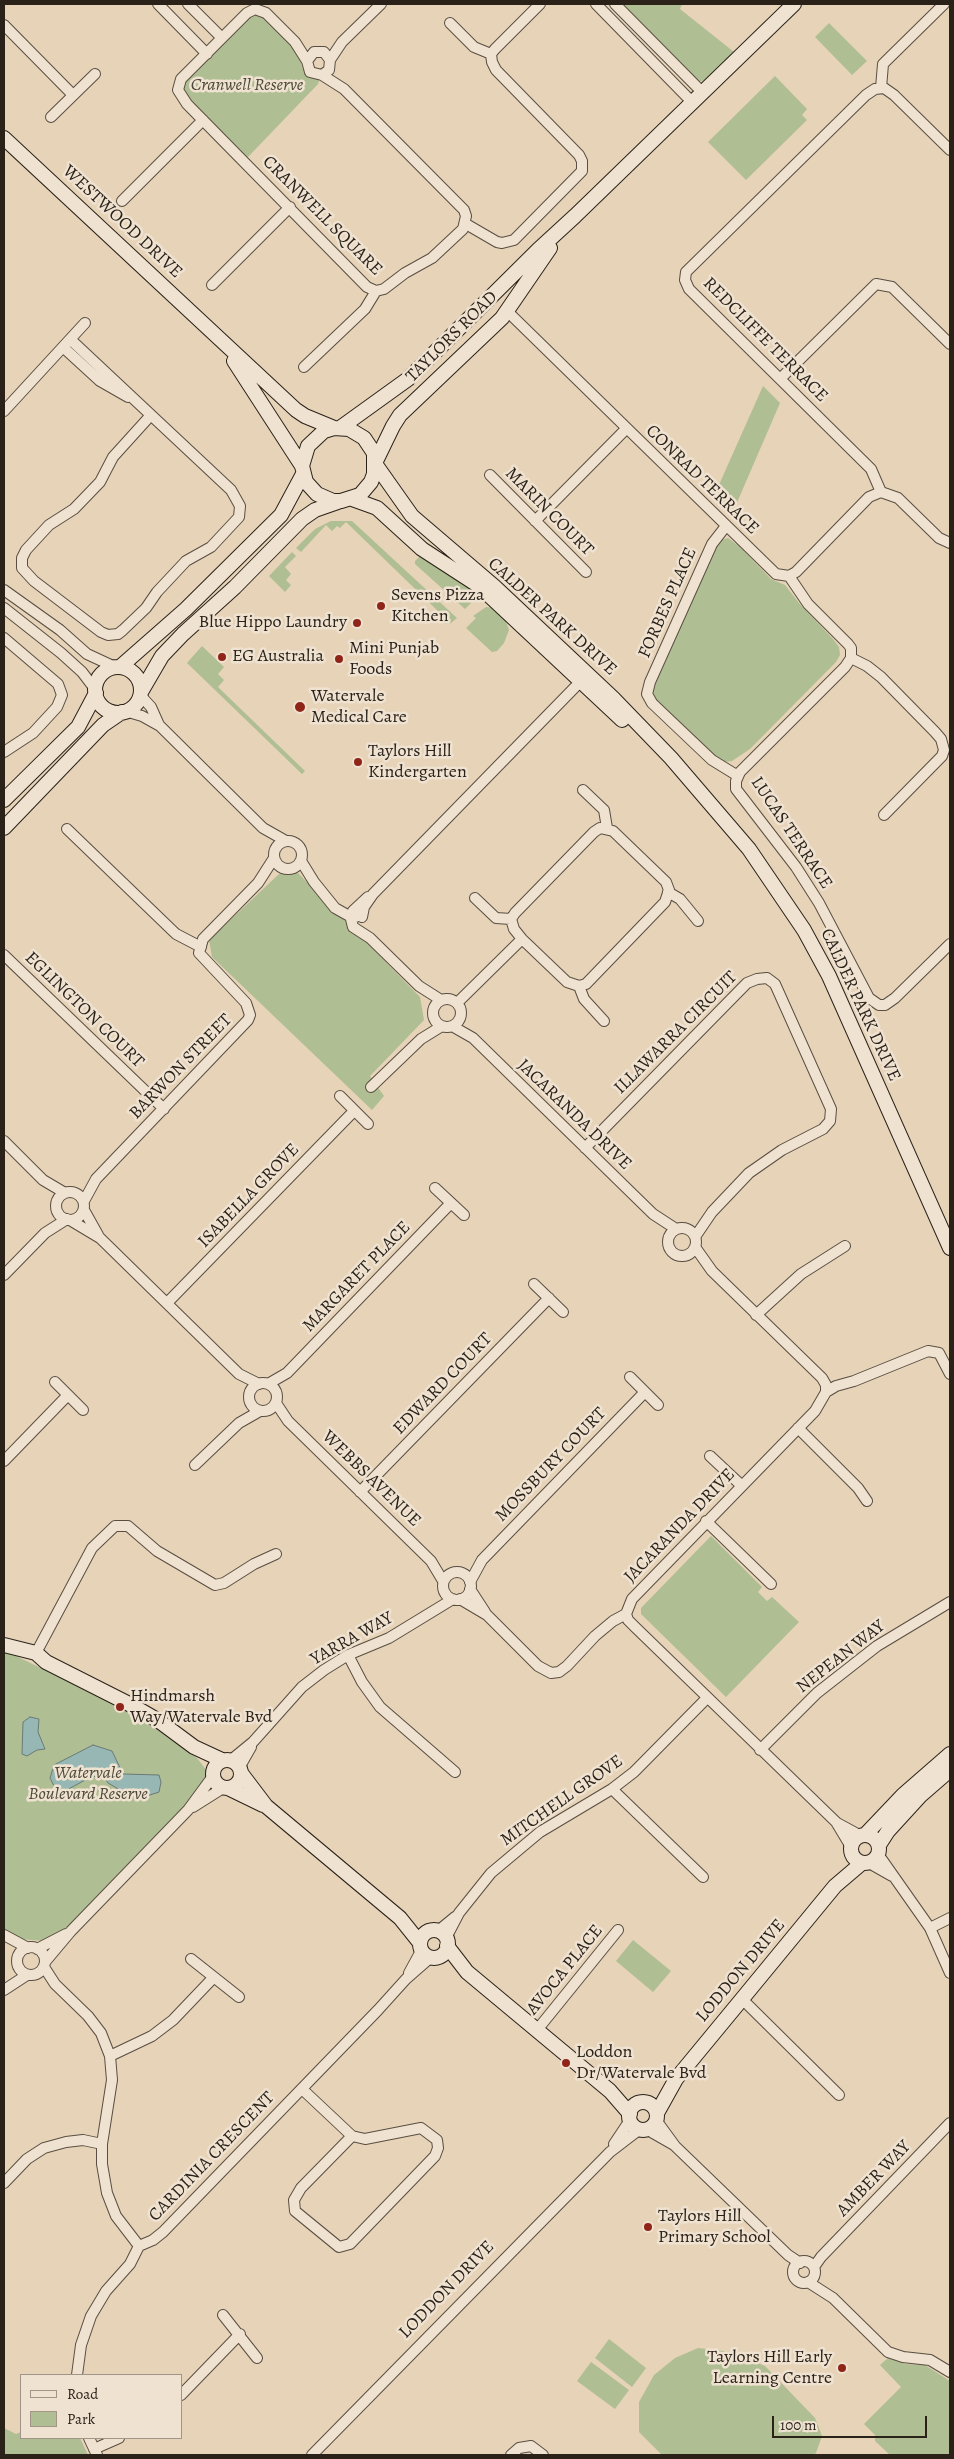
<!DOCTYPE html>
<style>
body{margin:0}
#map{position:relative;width:954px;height:2459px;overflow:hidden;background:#e6d3b8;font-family:Alegreya,serif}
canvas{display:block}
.frame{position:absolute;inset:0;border:5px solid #2a2219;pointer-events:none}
.legend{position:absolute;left:20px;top:2374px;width:162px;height:65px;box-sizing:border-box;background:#efe2d1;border:1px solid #a09587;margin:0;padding:6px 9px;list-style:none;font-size:15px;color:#2a2219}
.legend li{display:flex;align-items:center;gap:10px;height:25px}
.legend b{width:25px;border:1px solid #a09587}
.scale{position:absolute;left:772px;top:2416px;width:155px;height:22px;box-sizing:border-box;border:2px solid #2a2219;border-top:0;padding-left:6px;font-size:15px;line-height:18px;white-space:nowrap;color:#2a2219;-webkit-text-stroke:4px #efe2d1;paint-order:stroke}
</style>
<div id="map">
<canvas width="954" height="2459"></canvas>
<div class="frame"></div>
<ul class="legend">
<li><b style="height:6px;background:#efe2d1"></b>Road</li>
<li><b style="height:14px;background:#b0be93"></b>Park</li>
</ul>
<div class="scale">100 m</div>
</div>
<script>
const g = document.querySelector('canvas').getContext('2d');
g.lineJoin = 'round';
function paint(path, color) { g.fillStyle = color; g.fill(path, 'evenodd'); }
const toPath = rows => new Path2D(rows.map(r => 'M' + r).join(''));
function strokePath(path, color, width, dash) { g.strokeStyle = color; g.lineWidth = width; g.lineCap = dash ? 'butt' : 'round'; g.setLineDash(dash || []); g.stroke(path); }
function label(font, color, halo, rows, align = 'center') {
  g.font = font + ' Alegreya,serif'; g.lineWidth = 5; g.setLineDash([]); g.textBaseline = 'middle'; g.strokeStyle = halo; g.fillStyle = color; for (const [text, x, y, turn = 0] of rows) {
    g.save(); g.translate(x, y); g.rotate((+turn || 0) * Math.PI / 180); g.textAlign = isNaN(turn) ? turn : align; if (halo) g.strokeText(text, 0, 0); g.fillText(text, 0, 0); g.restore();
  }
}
const green = toPath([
 [623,4,682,4,680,9,734,52,707,79,699,82],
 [255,13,263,15,297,51,303,69,307,75,320,78,318,84,247,158,186,96,182,86,184,77],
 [829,23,867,61,852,75,815,37],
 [775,76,807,109,802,115,807,120,746,180,708,142],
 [763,386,780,403,732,514,714,496],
 [331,521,352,521,457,618,451,623,445,624,436,620,441,614,346,522,340,528,337,526,332,531,326,525,301,552,296,548,315,529],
 [728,538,739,546,771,579,785,585,799,603,833,639,839,647,840,655,836,662,750,749,732,761,724,762,714,755,655,698,652,688,715,542],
 [292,552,296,556,285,567,291,574,286,580,291,585,285,592,269,576],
 [420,556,474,589,473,601,465,609,415,564,415,561],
 [486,607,496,608,504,616,509,630,504,643,497,651,492,652,466,628,476,618,473,616],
 [202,646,224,667,218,674,224,680,218,687,305,771,302,774,187,663],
 [298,873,420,997,424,1020,370,1076,384,1096,372,1110,212,957,209,940,279,874],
 [711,1536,762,1587,758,1592,767,1601,772,1597,799,1622,726,1697,641,1614,641,1608],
 [4,1652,16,1656,134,1713,197,1758,207,1771,205,1784,71,1923,61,1932,43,1941,19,1939,4,1929],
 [633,1940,671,1971,653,1992,616,1961],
 [609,2339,646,2368,632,2387,595,2358],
 [698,2348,732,2352,765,2366,815,2418,822,2436,816,2453,814,2455,662,2455,639,2432,639,2402,654,2375,675,2358],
 [888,2358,906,2364,925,2365,950,2381,950,2455,890,2455,875,2441,875,2435,864,2424,901,2387,880,2365],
 [591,2362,629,2390,615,2409,577,2381],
 [4,2428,16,2434,21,2432,21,2438,80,2438,88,2455,4,2455]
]);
const water = toPath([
 [30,1717,39,1719,38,1732,45,1749,37,1750,27,1756,22,1754,23,1722,30,1717],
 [93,1745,112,1751,123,1774,159,1775,161,1782,159,1792,150,1795,133,1790,120,1790,108,1783,103,1774,87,1779,65,1791,54,1786,50,1778,54,1765,93,1745]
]);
const street = toPath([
 [158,4,207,54],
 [188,4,222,38],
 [596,4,693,103],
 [615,4,703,93],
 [450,23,474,47,491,54],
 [4,25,73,95],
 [330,60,342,42,381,4],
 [307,61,295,42,266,13,255,9,247,13,181,79,178,90,187,104,367,287,376,291,384,289,405,273,432,258,463,229,466,216,464,210,344,89,322,75,310,72,307,61,314,52,324,52,330,60,329,70,322,75],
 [881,88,883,64,944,4],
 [51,117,95,74],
 [122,201,203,120],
 [466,224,497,242,502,243,514,240,582,171,582,161,579,155,496,70,492,62,491,54,495,49,540,4],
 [212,285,290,207],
 [507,311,776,574,789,576,796,572,869,497,881,492],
 [71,340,231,490,240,506,239,517,211,547,186,561,157,592,146,608,123,630,118,634,108,635,101,632,34,581,22,568,22,558,26,550,49,525,74,509,100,482,113,457,151,415],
 [64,348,100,381,128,397],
 [304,367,365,309,376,291],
 [780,379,876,284,892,287,950,344],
 [4,411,85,323],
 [490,475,586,572],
 [881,492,871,469,689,289,685,280,686,272,866,95,875,89,884,88,894,95,950,150],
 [881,492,898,498,939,538,950,543],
 [535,521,626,429],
 [726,526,712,544,650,682,647,694,652,703,712,760,738,776],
 [789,576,808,604,848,644,851,648,851,658,845,667,740,772,736,781,736,789,796,867,819,903,869,998,879,1005,885,1005,895,998,950,944],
 [4,590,60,630,87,654,115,667],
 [4,608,61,653,82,672,95,689],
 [4,638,58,684,62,695,57,707,33,733,4,752],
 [851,658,867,666,881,677,935,732,941,739,944,750,942,756,884,815],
 [140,695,151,707,159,725],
 [125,711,142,716,160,726,263,828,286,841],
 [583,790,604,810,607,828],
 [600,828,613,831,666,882,669,890,665,902,586,984,579,986,567,982,522,939,514,929,511,919,515,913,594,832,600,828],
 [67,829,176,934,201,947],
 '274 855a14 14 0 1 1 28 0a14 14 0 1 1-28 0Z',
 [301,861,314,882,335,908,351,917,356,917],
 [668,892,680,899,698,921],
 [368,897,353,911,351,919,353,927,370,938,419,986,441,1000],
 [475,898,496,918,511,919],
 [362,917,364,907,373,894,581,681],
 [4,955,164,1109],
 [579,986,584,999,604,1021],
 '433 1013a14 14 0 1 1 28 0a14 14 0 1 1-28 0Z',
 [457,1003,522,939],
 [452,1026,473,1038,653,1214,676,1229],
 [371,1087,421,1039,442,1026],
 [340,1096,368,1124],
 [4,1141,43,1180,65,1193],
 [585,1148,747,983,757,979,767,978,775,984,831,1109,830,1121,823,1129,782,1150,749,1173,712,1212,695,1237],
 [435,1188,464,1215],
 '56 1206a14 14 0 1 1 28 0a14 14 0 1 1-28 0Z',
 [84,1201,96,1179,248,1020,250,1015,246,1003,199,953,203,939,258,883,274,858],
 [84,1210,98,1235],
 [70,1220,100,1238,239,1374,259,1384],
 '668 1242a14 14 0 1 1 28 0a14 14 0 1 1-28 0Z',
 [695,1247,712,1271,822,1378,826,1385,826,1392,815,1411,632,1599,626,1614,628,1620,635,1627,836,1822,851,1847],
 [4,1275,45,1233,67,1219],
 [534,1284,563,1312],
 [167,1303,354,1111],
 [756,1315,801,1274,845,1246],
 [630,1377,658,1405],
 [55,1382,83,1410],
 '249 1397a14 14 0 1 1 28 0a14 14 0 1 1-28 0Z',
 [268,1384,287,1373,451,1203],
 [826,1392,836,1386,854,1381,928,1351,939,1353,950,1374],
 [276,1403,288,1421,431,1561,443,1581],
 [798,1428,858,1488,867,1501],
 [710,1456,742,1486],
 [4,1461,68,1395],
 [195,1465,239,1423,260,1411],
 [360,1492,549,1298],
 [706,1521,771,1584],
 '443 1586a14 14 0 1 1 28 0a14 14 0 1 1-28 0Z',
 [470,1582,482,1560,645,1392],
 [470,1589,485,1612],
 [460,1599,487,1615,538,1666,551,1673,559,1672,567,1666,595,1636,613,1621,626,1614],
 [36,1653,92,1548,115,1526,128,1526,157,1551,215,1585,224,1583,254,1564,276,1554],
 [348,1655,362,1682,380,1707,455,1772],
 [760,1750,817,1693,877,1646,950,1602],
 [231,1760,253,1742,302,1687,324,1670,348,1655,389,1638,453,1599],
 [239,1768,251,1747],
 [612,1789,703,1877],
 [193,1807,223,1788],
 [837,1823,861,1836],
 [878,1854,930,1928,950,1973],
 [869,1863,892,1876],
 [930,1928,950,1918],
 [438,1931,455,1917],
 [4,1935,28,1948],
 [446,1938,459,1913,491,1873,540,1832,612,1789,634,1772,707,1698],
 '17 1961a14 14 0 1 1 28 0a14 14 0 1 1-28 0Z',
 [37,1949,66,1934],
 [191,1959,239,1997],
 [45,1962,71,1931,188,1810,213,1776],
 [44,1967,55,1984,88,2016,101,2033,110,2056,112,2080,102,2144,102,2164,107,2193,116,2216,139,2246],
 [409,1973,421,1951],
 [4,1990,27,1975],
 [742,1999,839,2095],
 [537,2030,618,1930],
 [110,2056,152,2036,173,2020,214,1977],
 [302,2089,352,2136,365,2139,421,2128,437,2140,438,2148,435,2156,350,2244,339,2247,295,2211,294,2200,301,2188,352,2136],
 [656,2120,675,2146,788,2255,800,2263],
 [646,2129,674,2145],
 [614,2144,630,2120],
 [4,2183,27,2159,44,2148,66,2142,83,2140,102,2144],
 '793 2272a11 11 0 1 1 22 0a11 11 0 1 1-22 0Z',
 [814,2267,821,2257,950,2123],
 [808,2282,833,2298,888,2352,903,2357,930,2360,950,2372],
 [223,2315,257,2358],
 [77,2375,81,2345,91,2316,106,2291,130,2264,139,2246,153,2240,163,2232,378,2010,406,1979,430,1958],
 [181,2395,240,2334],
 [89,2438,97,2455],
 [94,2449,119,2438],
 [312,2455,610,2152,640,2129],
 [511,2455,519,2448,531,2446,543,2455]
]);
const secondary = toPath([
 [4,138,296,410,305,416,334,428,349,429,364,438,374,453,374,474,371,482,360,495,341,501,333,501,317,494,306,482,302,466,308,446,324,431,334,428],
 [234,361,302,466],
 [340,428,408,379,538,250,575,216,794,4],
 [376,461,393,426,400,415,502,318,550,248],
 [376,465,412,516,495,587,613,698,671,758,749,849,804,930,829,976,950,1248],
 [352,499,377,508,422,549,479,586,622,720],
 [120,667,186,609,281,515,303,474],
 '95 690a23 23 0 1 1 46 0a23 23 0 1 1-46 0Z',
 [141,692,162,656,183,634,235,587,302,519,315,510,338,502],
 [4,800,78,727,96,693],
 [4,828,103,725,122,712],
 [4,1645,36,1653,46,1662,133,1706,159,1721,194,1747,222,1760],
 '213 1774a14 14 0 1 1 28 0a14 14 0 1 1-28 0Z',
 [241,1773,266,1806,400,1918,420,1943],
 [228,1788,263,1805],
 '851 1849a14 14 0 1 1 28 0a14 14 0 1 1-28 0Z',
 [865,1835,903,1795,950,1754],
 [879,1845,888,1831,920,1796,950,1770],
 '420 1944a14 14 0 1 1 28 0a14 14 0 1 1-28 0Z',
 [447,1946,467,1972,610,2091,630,2114],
 '629 2116a14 14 0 1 1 28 0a14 14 0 1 1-28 0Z',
 [657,2113,676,2079,742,1999,835,1886,862,1863]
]);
const markers = [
 [381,606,5,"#8f2418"],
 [357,623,5,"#8f2418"],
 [222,657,5,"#8f2418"],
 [339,659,5,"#8f2418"],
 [300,707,6,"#8f2418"],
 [358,762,5,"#8f2418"],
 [120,1707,5,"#8f2418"],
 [566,2063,5,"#8f2418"],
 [648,2227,5,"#8f2418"],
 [842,2368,5,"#8f2418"]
];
const parkNames = [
 ["Cranwell Reserve",247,86],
 ["Watervale",88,1774],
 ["Boulevard Reserve",88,1795]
];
const streetNames = [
 ["CRANWELL SQUARE",322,216,45],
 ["WESTWOOD DRIVE",122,222,43],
 ["TAYLORS ROAD",452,337,-45],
 ["REDCLIFFE TERRACE",765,340,45],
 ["CONRAD TERRACE",702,480,44],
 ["MARIN COURT",549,512,45],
 ["FORBES PLACE",668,603,-66],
 ["CALDER PARK DRIVE",552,617,42],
 ["LUCAS TERRACE",791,833,56],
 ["CALDER PARK DRIVE",860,1005,65],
 ["EGLINGTON COURT",84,1010,44],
 ["ILLAWARRA CIRCUIT",676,1033,-45],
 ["BARWON STREET",181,1067,-46],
 ["JACARANDA DRIVE",574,1115,44],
 ["ISABELLA GROVE",249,1196,-46],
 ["MARGARET PLACE",357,1277,-46],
 ["EDWARD COURT",443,1384,-46],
 ["MOSSBURY COURT",551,1465,-46],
 ["WEBBS AVENUE",371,1479,44],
 ["JACARANDA DRIVE",680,1526,-46],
 ["YARRA WAY",352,1639,-29],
 ["NEPEAN WAY",841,1657,-38],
 ["MITCHELL GROVE",562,1801,-35],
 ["AVOCA PLACE",565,1970,-51],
 ["LODDON DRIVE",741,1971,-50],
 ["CARDINIA CRESCENT",212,2157,-46],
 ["AMBER WAY",874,2179,-46],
 ["LODDON DRIVE",447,2290,-46]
];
const poiNames = [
 ["Sevens Pizza",391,596],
 ["Kitchen",391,617],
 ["Blue Hippo Laundry",347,623,"right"],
 ["Mini Punjab",349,649],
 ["Foods",349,670],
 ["EG Australia",232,657],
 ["Watervale",311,697],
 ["Medical Care",311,718],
 ["Taylors Hill",368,752],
 ["Kindergarten",368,773],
 ["Hindmarsh",130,1697],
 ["Way/Watervale Bvd",130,1718],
 ["Loddon",576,2053],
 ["Dr/Watervale Bvd",576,2074],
 ["Taylors Hill",658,2217],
 ["Primary School",658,2238],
 ["Taylors Hill Early",832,2358,"right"],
 ["Learning Centre",832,2379,"right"]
];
paint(green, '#b0be93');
paint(water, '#97b7b4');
strokePath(water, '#6b7b76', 1);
strokePath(street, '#594e41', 12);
strokePath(secondary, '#2a2219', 16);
strokePath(street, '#efe2d1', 10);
strokePath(secondary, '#efe2d1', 14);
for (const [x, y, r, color] of markers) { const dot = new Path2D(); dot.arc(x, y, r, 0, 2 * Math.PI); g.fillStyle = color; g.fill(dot); strokePath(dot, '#efe2d1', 2); }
label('italic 18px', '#4c4938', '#efe2d1', parkNames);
label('18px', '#2a2219', '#efe2d1', streetNames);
label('18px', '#2a2219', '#efe2d1', poiNames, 'left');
</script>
